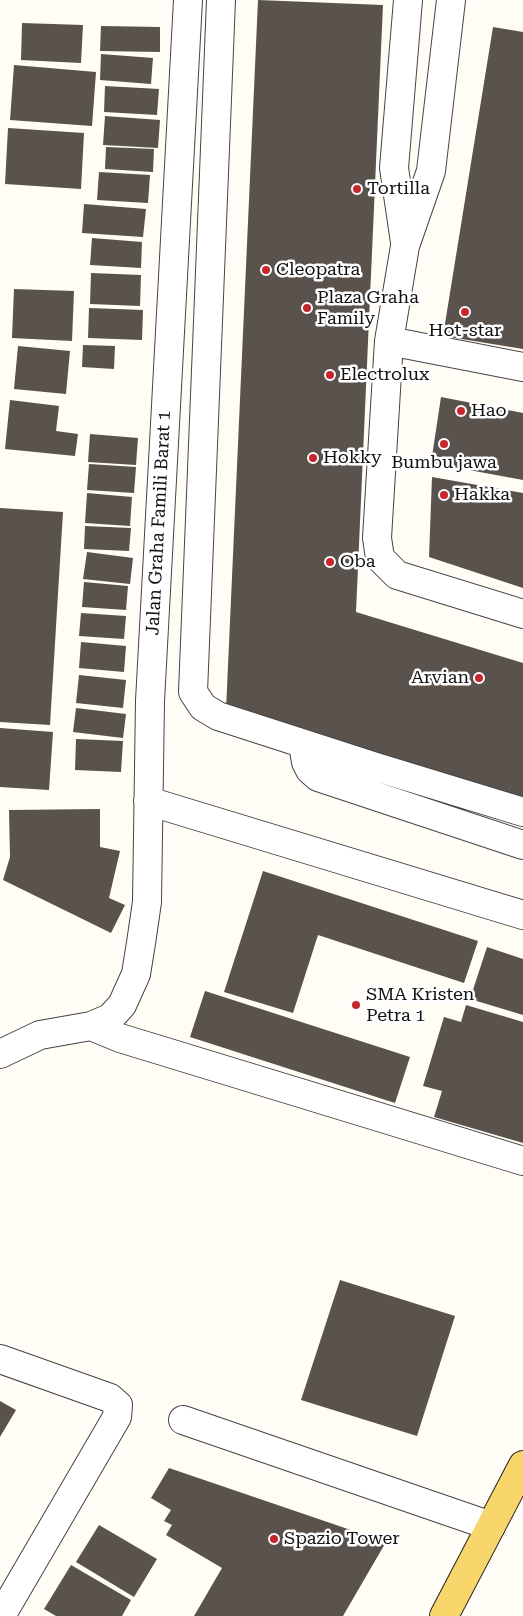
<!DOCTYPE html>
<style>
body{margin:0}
canvas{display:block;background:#fffdf5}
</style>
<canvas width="523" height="1616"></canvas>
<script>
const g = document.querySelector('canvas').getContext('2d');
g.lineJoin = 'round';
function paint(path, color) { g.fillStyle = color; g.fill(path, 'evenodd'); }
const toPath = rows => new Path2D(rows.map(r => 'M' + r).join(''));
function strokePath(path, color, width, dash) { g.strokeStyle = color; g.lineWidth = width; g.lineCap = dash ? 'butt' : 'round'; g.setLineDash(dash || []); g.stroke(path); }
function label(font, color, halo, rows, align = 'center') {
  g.font = font + ' "Roboto Serif",serif'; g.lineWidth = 5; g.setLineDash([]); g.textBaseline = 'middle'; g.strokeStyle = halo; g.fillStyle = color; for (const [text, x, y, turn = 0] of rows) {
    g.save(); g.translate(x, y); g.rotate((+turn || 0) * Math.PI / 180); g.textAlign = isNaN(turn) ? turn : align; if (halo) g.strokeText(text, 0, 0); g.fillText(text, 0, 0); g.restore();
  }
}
const building = toPath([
 [258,0,383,5,356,612,523,663,523,801,226,710],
 [22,23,83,25,81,63,21,60],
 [101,26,160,27,160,52,100,51],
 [493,27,523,32,523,349,443,336],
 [101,54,153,58,151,84,100,80],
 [14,65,96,72,92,126,10,120],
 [105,86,159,89,157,115,104,112],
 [105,116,160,120,158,148,103,145],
 [8,128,84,133,81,189,5,184],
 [106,147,154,149,153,172,105,169],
 [99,172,150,175,148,203,97,200],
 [84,204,146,209,143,237,82,233],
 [92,238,142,242,141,268,90,265],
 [91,273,141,275,140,306,90,304],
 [14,289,74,291,72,341,12,338],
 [89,308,143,310,142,340,88,338],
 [83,345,115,346,114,369,82,367],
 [18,346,70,351,66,394,14,389],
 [441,397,523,413,523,480,431,463],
 [10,400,59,406,56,431,78,434,75,456,5,449],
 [90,434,138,438,136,465,88,462],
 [89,464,136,467,134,493,87,490],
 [432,477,523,493,523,588,429,557],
 [87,493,132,497,130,526,85,523],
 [0,508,63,512,50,725,0,722],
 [85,526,131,528,129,551,84,549],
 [87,552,133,558,130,584,83,579],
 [84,582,128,586,126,610,82,607],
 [81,613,126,616,124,639,79,636],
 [81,642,126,646,124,672,79,668],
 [79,675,126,680,123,708,76,703],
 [76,708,126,714,123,738,73,732],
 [0,728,53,732,49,790,0,787],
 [76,739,123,741,121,772,75,770],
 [100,809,100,847,120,851,109,898,125,905,111,933,3,880,10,857,9,810],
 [263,871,478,941,464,983,318,935,293,1013,224,992],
 [487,947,523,959,523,1015,470,999],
 [205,991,410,1057,395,1103,190,1037],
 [466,1005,523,1022,523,1143,434,1117,442,1091,423,1086,444,1017,461,1022],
 [340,1280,455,1316,417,1436,301,1400],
 [0,1401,16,1410,0,1437],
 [169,1468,386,1542,343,1616,194,1616,222,1568,166,1535,172,1525,164,1521,171,1510,151,1498],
 [99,1525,157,1559,134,1597,76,1562],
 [71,1565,131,1600,122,1616,56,1616,44,1609]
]);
const minor = toPath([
 [221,0,193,692,203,707,218,716,376,767,523,812],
 [451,0,431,171,405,246,389,341,377,538,380,558,397,575,523,614],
 [405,242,394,168,408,0],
 [389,341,523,367],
 [303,744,306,762,310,770,318,777,523,845],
 [148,801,523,915],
 [91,1026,120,1038,523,1161],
 [0,1054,40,1035,91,1026,110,1018,122,1005,136,974,141,943,147,902,150,701,188,0],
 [0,1359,110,1398,118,1405,117,1417,1,1616],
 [183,1420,491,1526]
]);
const major = toPath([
 [444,1616,523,1465]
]);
const markers = [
 [357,189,5,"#c4262e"],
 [266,270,5,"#c4262e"],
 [307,308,5,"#c4262e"],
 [465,312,5,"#c4262e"],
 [330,375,5,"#c4262e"],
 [461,411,5,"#c4262e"],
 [444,444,5,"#c4262e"],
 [313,458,5,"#c4262e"],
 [444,495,5,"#c4262e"],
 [330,562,5,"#c4262e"],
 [479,678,5,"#c4262e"],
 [356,1005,5,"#c4262e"],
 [274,1539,5,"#c4262e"]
];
const poiNames = [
 ["Tortilla",367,189],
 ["Cleopatra",276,270],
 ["Plaza Graha",317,298],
 ["Family",317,319],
 ["Hot-star",465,331,"center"],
 ["Electrolux",340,375],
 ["Hao",471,411],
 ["Hokky",323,458],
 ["Bumbu jawa",444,463,"center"],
 ["Hakka",454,495],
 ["Oba",340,562],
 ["Arvian",469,678,"right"],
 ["SMA Kristen",366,995],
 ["Petra 1",366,1016],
 ["Spazio Tower",284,1539]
];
const streetNames = [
 ["Jalan Graha Famili Barat 1",159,523,-87]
];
paint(building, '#5a524d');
strokePath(minor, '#444', 30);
strokePath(major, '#222', 30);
strokePath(minor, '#fff', 28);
strokePath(major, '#f9d66b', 28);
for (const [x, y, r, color] of markers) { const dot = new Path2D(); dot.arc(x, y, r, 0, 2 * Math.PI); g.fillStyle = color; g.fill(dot); strokePath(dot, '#fff', 2); }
label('18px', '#111', '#fff', poiNames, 'left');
label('18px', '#111', '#fff', streetNames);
</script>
